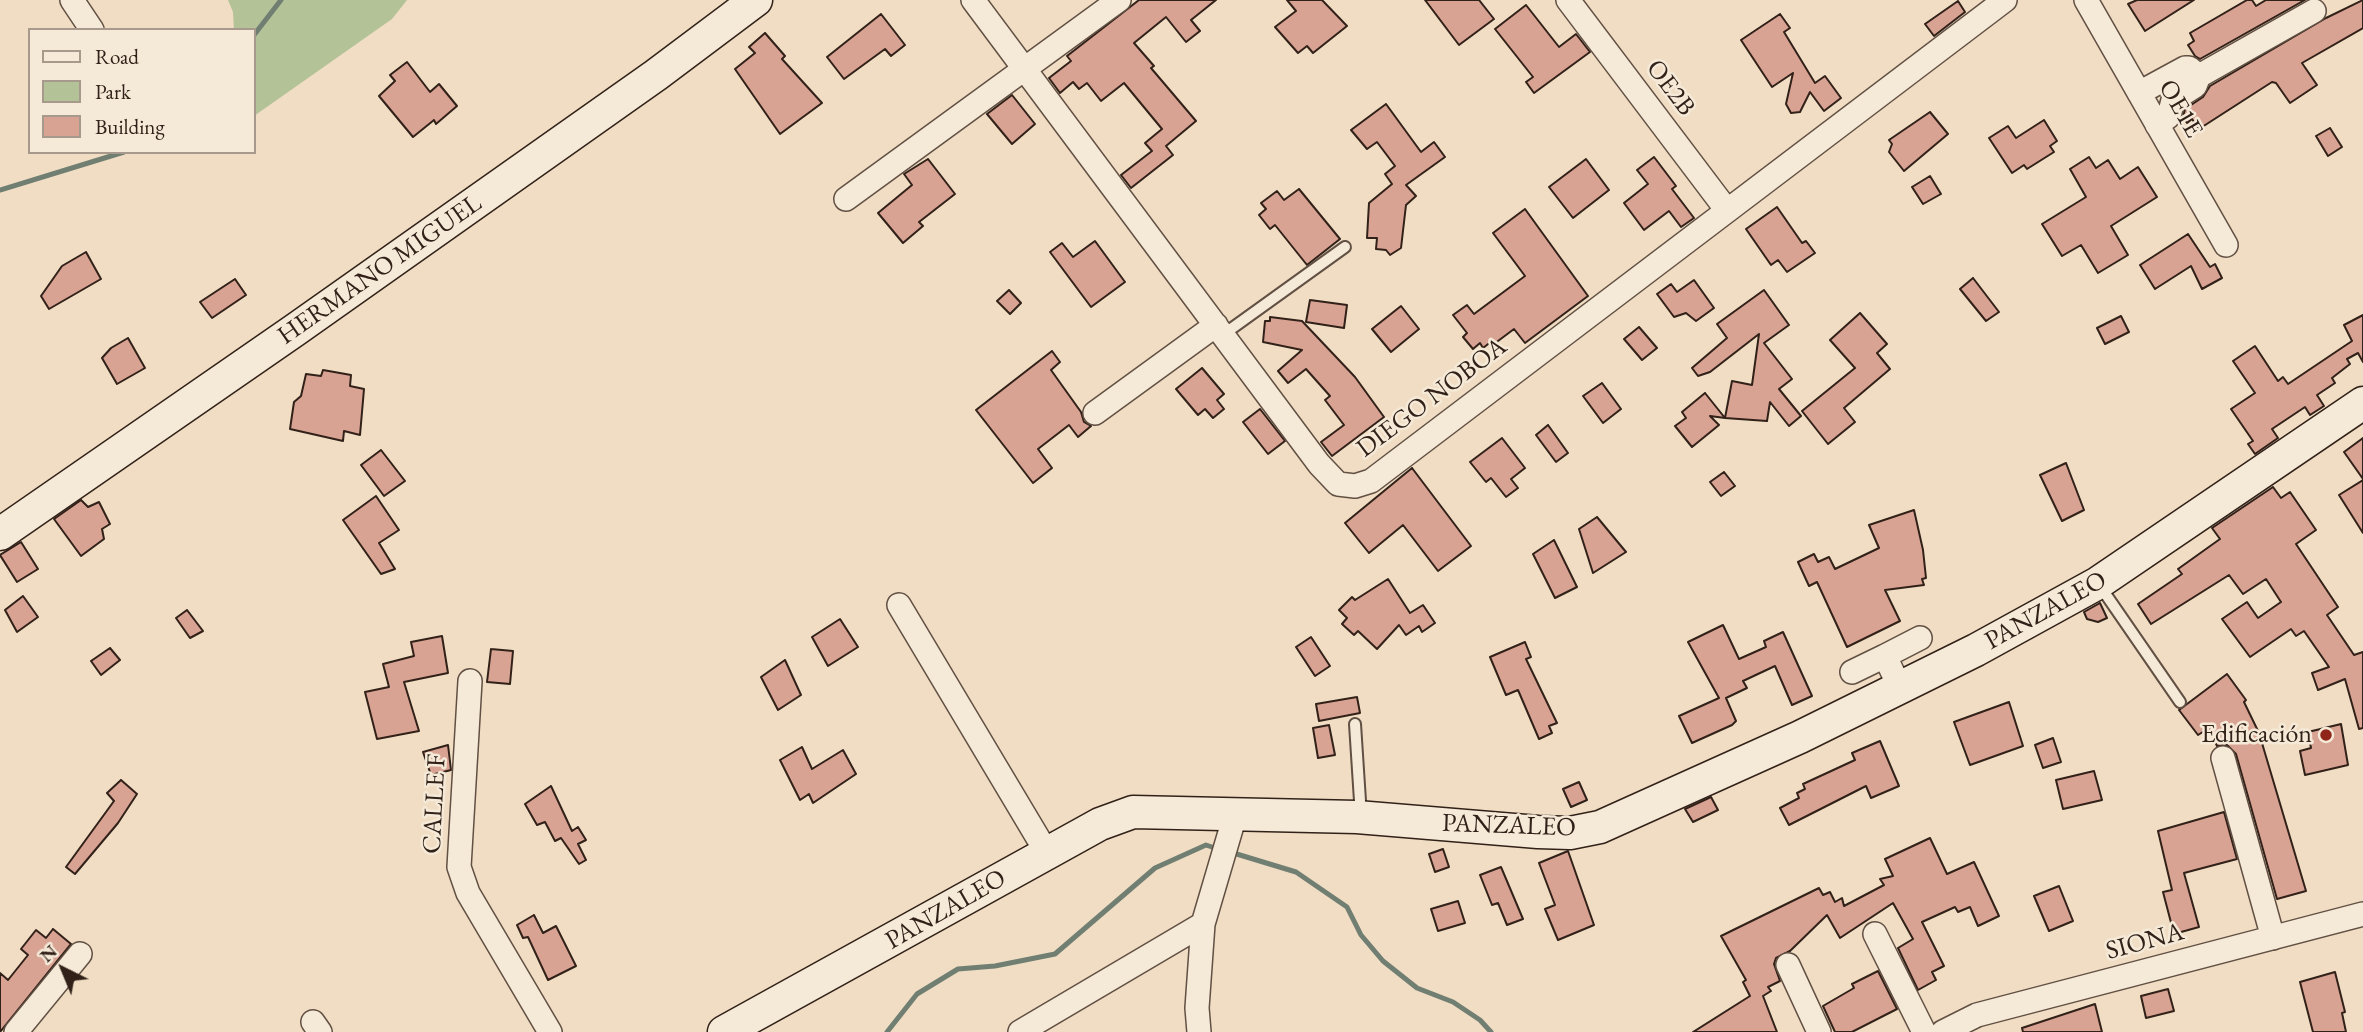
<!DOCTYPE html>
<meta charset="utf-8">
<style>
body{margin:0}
#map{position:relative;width:2363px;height:1032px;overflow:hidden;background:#f0ddc3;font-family:"EB Garamond",serif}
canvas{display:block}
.legend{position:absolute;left:28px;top:28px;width:228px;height:126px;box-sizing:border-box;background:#f5e9d8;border:2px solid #a7998b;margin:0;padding:9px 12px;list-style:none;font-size:21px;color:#312118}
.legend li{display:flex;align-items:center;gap:14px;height:35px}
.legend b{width:35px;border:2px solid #a7998b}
.north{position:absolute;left:28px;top:934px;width:70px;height:70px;-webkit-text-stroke:5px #f5e9d8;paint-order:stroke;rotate:317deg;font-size:19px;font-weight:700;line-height:28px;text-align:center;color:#312118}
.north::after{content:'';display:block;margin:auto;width:24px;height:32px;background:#312118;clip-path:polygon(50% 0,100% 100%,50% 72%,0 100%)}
</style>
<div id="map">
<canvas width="2363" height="1032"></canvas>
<ul class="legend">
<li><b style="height:9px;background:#f5e9d8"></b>Road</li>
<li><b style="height:19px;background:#b4c298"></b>Park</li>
<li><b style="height:19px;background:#d9a394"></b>Building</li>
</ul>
<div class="north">N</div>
</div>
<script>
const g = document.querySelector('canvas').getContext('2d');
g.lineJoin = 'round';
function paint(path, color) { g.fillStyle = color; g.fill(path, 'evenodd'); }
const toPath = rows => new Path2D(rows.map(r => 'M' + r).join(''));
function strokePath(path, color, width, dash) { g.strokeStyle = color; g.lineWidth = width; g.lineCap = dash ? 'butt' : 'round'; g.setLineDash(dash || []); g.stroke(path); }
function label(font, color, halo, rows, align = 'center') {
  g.font = font + ' "EB Garamond",serif'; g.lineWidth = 5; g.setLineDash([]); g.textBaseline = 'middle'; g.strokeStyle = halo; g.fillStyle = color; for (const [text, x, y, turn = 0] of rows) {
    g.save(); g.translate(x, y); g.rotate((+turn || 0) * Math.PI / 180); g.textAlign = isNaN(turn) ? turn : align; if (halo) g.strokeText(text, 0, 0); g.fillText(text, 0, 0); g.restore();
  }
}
const green = toPath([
 [228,0,407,0,392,19,254,116,254,30,234,30,233,12]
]);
const stream = toPath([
 [254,35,281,0],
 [0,190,124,152],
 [1230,852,1296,872,1347,907,1361,935,1383,961,1417,988,1453,1002,1480,1020,1491,1032],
 [887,1032,917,994,958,969,995,966,1055,954,1155,868,1206,845,1218,849]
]);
const building = toPath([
 [1139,0,1216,0,1191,20,1200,31,1186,42,1166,17,1134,43,1154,66,1151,68,1196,121,1166,146,1173,155,1131,188,1121,175,1152,151,1145,143,1162,129,1124,83,1101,101,1087,83,1079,89,1073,82,1060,93,1049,78,1071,61,1067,56,1139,0],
 [1287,0,1322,0,1347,26,1313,53,1307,46,1298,53,1275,27,1296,11,1287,0],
 [1425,0,1479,0,1494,19,1459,45,1425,0],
 [2137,0,2194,0,2145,31,2128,4,2137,0],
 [2247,0,2252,0,2256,6,2266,0,2305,0,2200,59,2195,56,2188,45,2194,41,2190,33,2247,0],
 [2363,0,2363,28,2302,63,2317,85,2290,103,2276,83,2272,82,2199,129,2192,119,2187,123,2183,117,2185,109,2203,97,2210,86,2326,18,2363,0],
 [1958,1,1965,12,1934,36,1925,24,1958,1],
 [1526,5,1559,47,1576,34,1590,52,1534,93,1526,82,1533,77,1495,29,1526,5],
 [881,14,905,45,891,56,885,49,844,79,827,57,881,14],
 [1780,14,1790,28,1784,32,1815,83,1825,76,1841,98,1824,111,1810,92,1800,112,1791,113,1786,104,1793,73,1772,87,1741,40,1780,14],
 [765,33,785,56,782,59,822,103,780,134,735,69,755,53,749,47,765,33],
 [407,62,430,92,439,84,457,106,436,124,434,120,413,137,379,96,395,81,390,75,407,62],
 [1012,95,1035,124,1012,144,987,114,1012,95],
 [1386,104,1421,152,1434,142,1445,157,1406,185,1416,196,1406,205,1401,248,1390,255,1386,250,1376,249,1377,238,1367,238,1369,203,1392,184,1385,174,1395,166,1377,142,1367,149,1351,130,1386,104],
 [1930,112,1948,134,1904,171,1889,152,1892,144,1889,140,1930,112],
 [2044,120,2057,141,2050,146,2054,152,2027,169,2024,165,2012,173,1989,138,2008,126,2016,138,2044,120],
 [2330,128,2342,147,2328,156,2316,136,2330,128],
 [1654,157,1676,186,1672,189,1694,218,1681,227,1669,211,1644,230,1624,203,1648,184,1637,170,1654,157],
 [2089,157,2096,168,2108,160,2120,179,2138,167,2157,197,2111,226,2128,255,2098,273,2081,245,2062,256,2042,224,2086,197,2070,169,2089,157],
 [928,159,955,194,919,222,923,226,903,243,878,213,912,185,904,174,928,159],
 [1586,159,1609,190,1573,218,1549,187,1586,159],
 [1930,176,1941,194,1923,204,1912,187,1930,176],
 [1299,189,1340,239,1307,265,1275,225,1270,229,1259,215,1266,209,1261,203,1277,191,1284,200,1299,189],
 [1777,207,1802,243,1806,241,1815,253,1787,272,1778,260,1771,265,1746,229,1777,207],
 [1525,209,1588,296,1525,343,1514,329,1494,344,1492,341,1483,348,1480,343,1473,349,1463,337,1467,333,1453,315,1467,305,1474,314,1525,276,1493,233,1525,209],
 [2188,234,2210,267,2215,264,2222,278,2202,289,2191,266,2155,289,2140,265,2188,234],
 [1095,241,1125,282,1091,307,1050,252,1062,243,1073,257,1095,241],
 [86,252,101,279,49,309,41,296,62,266,86,252],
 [1973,278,1999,312,1986,321,1960,289,1973,278],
 [235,279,246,295,212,318,200,302,235,279],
 [1694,280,1714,308,1696,321,1686,313,1674,317,1657,294,1671,284,1677,292,1694,280],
 [1009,290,1021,303,1010,314,997,301,1009,290],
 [1764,290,1789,325,1764,343,1792,379,1779,389,1801,416,1789,426,1770,402,1767,421,1725,418,1732,381,1752,385,1759,334,1710,372,1698,376,1692,368,1727,338,1717,324,1764,290],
 [1310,300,1347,305,1344,328,1306,322,1310,300],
 [1401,306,1419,329,1391,352,1372,329,1401,306],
 [1860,313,1887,344,1877,353,1890,369,1844,408,1855,422,1828,444,1802,411,1855,368,1830,340,1860,313],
 [2363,315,2363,362,2358,353,2347,359,2350,364,2332,378,2335,383,2317,395,2324,406,2310,415,2305,407,2272,429,2278,438,2255,454,2248,444,2253,441,2231,409,2255,393,2233,361,2255,346,2278,381,2283,377,2288,384,2352,341,2344,325,2363,315],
 [2121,316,2129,332,2105,344,2097,328,2121,316],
 [1270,317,1302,321,1355,377,1384,417,1332,456,1321,442,1344,425,1325,400,1330,396,1306,369,1288,383,1278,371,1302,350,1263,342,1265,321,1270,321,1270,317],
 [1639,327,1657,348,1642,360,1624,339,1639,327],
 [128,338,145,368,117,384,102,358,111,348,128,338],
 [1052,351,1060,362,1051,370,1081,412,1084,422,1091,426,1078,437,1069,425,1038,449,1052,468,1033,483,976,410,1052,351],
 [1202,368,1224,394,1217,400,1224,409,1213,418,1205,409,1198,415,1176,389,1202,368],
 [323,370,351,375,350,386,364,389,360,435,344,431,343,441,290,429,294,402,301,396,306,374,321,376,323,370],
 [1602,383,1621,409,1603,423,1583,396,1602,383],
 [1705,393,1725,418,1710,416,1719,425,1692,447,1675,426,1686,418,1682,412,1705,393],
 [1260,409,1285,441,1268,454,1243,422,1260,409],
 [1548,425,1568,453,1556,462,1536,435,1548,425],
 [1502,438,1525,468,1511,479,1518,488,1506,497,1491,478,1486,482,1470,462,1502,438],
 [2363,438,2363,479,2344,452,2363,438],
 [381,450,405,481,384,496,361,465,381,450],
 [2066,463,2084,510,2062,521,2040,475,2066,463],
 [1412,468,1471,546,1438,571,1403,525,1369,553,1345,523,1412,468],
 [1724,472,1735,486,1721,496,1710,482,1724,472],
 [2363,480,2363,533,2339,495,2363,480],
 [2273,487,2281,498,2290,492,2316,530,2296,544,2338,607,2327,615,2354,655,2363,652,2363,728,2359,729,2345,679,2318,690,2312,673,2329,667,2304,631,2296,636,2291,629,2250,657,2222,619,2247,602,2258,618,2281,602,2266,579,2243,594,2229,575,2151,624,2138,604,2182,574,2178,569,2220,539,2212,528,2273,487],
 [376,496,399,530,379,543,395,569,381,574,343,520,376,496],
 [81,500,88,507,99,502,110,524,102,529,104,539,81,556,54,519,81,500],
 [1914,510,1923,550,1926,578,1922,579,1924,585,1885,590,1900,621,1847,647,1817,582,1809,586,1798,562,1814,554,1818,562,1829,557,1835,569,1879,548,1869,525,1914,510],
 [1597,517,1626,552,1593,573,1579,529,1597,517],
 [1554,540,1577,587,1555,598,1533,554,1554,540],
 [21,542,38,569,17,582,0,555,21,542],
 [1388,579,1410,613,1423,605,1435,623,1422,632,1419,626,1406,635,1399,625,1377,649,1358,631,1354,635,1342,624,1347,618,1339,610,1352,597,1355,600,1388,579],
 [23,596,38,617,17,632,5,610,23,596],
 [2100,603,2107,618,2098,622,2087,619,2084,612,2100,603],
 [187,610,203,631,190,638,176,618,187,610],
 [840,619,858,647,828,666,812,637,840,619],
 [1723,625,1739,659,1766,647,1764,641,1783,632,1812,696,1792,705,1775,666,1743,681,1747,688,1726,698,1736,721,1732,725,1692,743,1679,716,1719,698,1688,642,1723,625],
 [442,636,448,673,404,682,419,731,377,739,365,692,389,687,383,664,414,656,411,642,442,636],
 [1311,637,1330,666,1315,676,1296,647,1311,637],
 [1525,642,1531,657,1526,659,1557,723,1549,726,1552,733,1539,739,1518,690,1506,695,1490,657,1525,642],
 [110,648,120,660,101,675,91,661,110,648],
 [491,649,513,651,510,684,487,682,491,649],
 [785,660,801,695,778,710,761,677,785,660],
 [2227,674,2246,700,2244,702,2259,733,2306,891,2277,899,2236,754,2227,745,2217,746,2209,728,2198,735,2179,710,2227,674],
 [1357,697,1360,713,1319,721,1316,704,1357,697],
 [2009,702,2023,746,1970,765,1954,722,2009,702],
 [2341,724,2348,765,2305,775,2300,751,2311,748,2308,732,2341,724],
 [1329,725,1335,755,1318,758,1313,728,1329,725],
 [2053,738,2061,762,2043,768,2035,745,2053,738],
 [1880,741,1899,786,1871,798,1866,786,1789,825,1780,808,1799,798,1797,793,1805,789,1803,784,1855,760,1852,753,1880,741],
 [448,745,451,770,431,775,423,752,448,745],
 [802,747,812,769,843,750,856,774,813,803,809,794,800,800,780,760,802,747],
 [2094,771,2102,800,2063,809,2056,780,2094,771],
 [121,780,137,794,118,823,75,874,66,867,114,801,107,793,121,780],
 [1579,782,1587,800,1571,807,1563,789,1579,782],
 [551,786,572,831,578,827,586,840,578,844,586,860,579,864,561,838,555,841,545,822,537,825,525,804,551,786],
 [1711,797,1718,810,1693,822,1685,809,1711,797],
 [2224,812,2237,859,2184,873,2199,927,2174,934,2163,892,2172,890,2158,831,2224,812],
 [1930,838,1947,874,1974,862,1999,916,1978,926,1970,907,1958,912,1955,907,1922,922,1944,966,1932,972,1936,980,1918,990,1898,948,1913,939,1893,903,1840,938,1827,915,1790,951,1776,958,1774,964,1780,981,1768,987,1771,991,1763,996,1777,1032,1693,1032,1750,996,1743,982,1746,980,1721,936,1819,888,1823,895,1830,892,1835,902,1842,898,1844,906,1884,885,1880,879,1893,876,1885,859,1930,838],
 [1443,849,1449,867,1435,872,1429,854,1443,849],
 [1568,851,1594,925,1558,940,1545,909,1555,905,1539,863,1568,851],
 [1501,867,1523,919,1507,925,1498,903,1492,905,1480,875,1501,867],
 [2059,886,2073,921,2049,931,2034,896,2059,886],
 [1458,901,1465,923,1438,931,1431,909,1458,901],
 [534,915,543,933,556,926,576,966,548,980,528,937,523,938,517,925,534,915],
 [53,929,71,944,0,1032,0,973,8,980,28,955,21,949,36,930,46,938,53,929],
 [1878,971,1897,1009,1852,1032,1835,1032,1823,1006,1854,988,1852,984,1878,971],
 [2335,972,2345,1012,2342,1013,2346,1032,2313,1032,2300,982,2335,972],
 [2168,989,2174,1011,2146,1018,2141,996,2168,989],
 [2095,1004,2102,1032,2023,1032,2022,1028,2095,1004]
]);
const lane = toPath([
 [1224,334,1345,247],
 [2100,586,2180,702],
 [1355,724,1360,801,1358,814]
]);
const street = toPath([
 [72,0,92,30],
 [973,0,1319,464,1338,484,1355,486,1371,481,2005,0],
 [1568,0,1726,209],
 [2086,0,2226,245],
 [2139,93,2185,68,2189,68,2199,76,2314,11],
 [2157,125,2169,116,2173,100,2195,86,2199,76],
 [846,199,1119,0],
 [1095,413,1216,325],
 [899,605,1047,853],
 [1852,672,1885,656],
 [470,681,459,867,468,893,550,1032],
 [1900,688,1885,656,1920,638],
 [2223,758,2273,938],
 [1875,934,1924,1032],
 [1788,965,1819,1032],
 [313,1022,320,1032],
 [16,1032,80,954],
 [1020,1032,1203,924],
 [1199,1032,1197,1008,1203,924,1236,812],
 [1943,1032,1977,1015,2363,914]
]);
const secondary = toPath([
 [0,534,295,330,656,75,756,0],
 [724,1032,1100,824,1133,812,1357,817,1538,832,1570,833,1600,827,1800,737,1976,650,2098,583,2363,403]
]);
const markers = [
 [2326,735,7,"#8f2418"]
];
const streetNames = [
 ["OE2B",1670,88,53],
 ["OE1E",2180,109,60],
 ["HERMANO MIGUEL",380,270,-35],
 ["DIEGO NOBOA",1432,398,-37],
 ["PANZALEO",2046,611,-29],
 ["CALLE F",435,804,-87],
 ["PANZALEO",1509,826,2],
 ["PANZALEO",946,910,-30],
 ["SIONA",2145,942,-15]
];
const poiNames = [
 ["Edificación",2312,735]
];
paint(green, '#b4c298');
strokePath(stream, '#717f73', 5);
paint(building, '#d9a394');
strokePath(building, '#312118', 2);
strokePath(lane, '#615043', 14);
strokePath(street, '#615043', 26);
strokePath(secondary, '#312118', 35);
strokePath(lane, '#f5e9d8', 10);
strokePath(street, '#f5e9d8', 23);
strokePath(secondary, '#f5e9d8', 32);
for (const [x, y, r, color] of markers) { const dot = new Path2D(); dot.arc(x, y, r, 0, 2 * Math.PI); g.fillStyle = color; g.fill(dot); strokePath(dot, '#f5e9d8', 2.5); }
label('26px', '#312118', '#f5e9d8', streetNames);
label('26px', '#312118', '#f5e9d8', poiNames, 'right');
</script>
